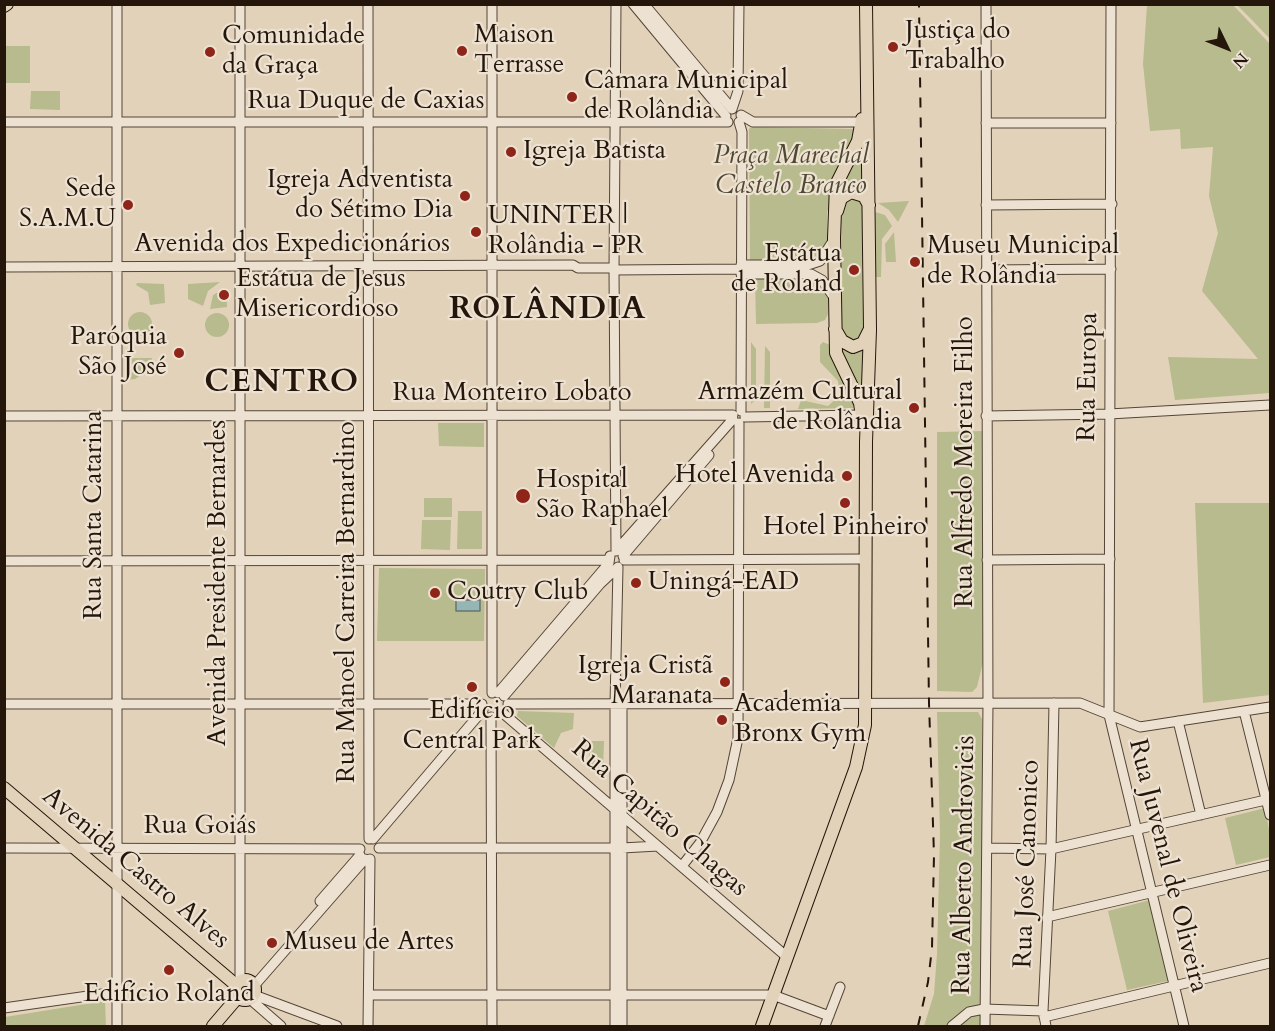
<!DOCTYPE html>
<meta charset="utf-8">
<style>
body{margin:0}
#map{position:relative;width:1275px;height:1031px;overflow:hidden;background:#e3d2ba;font-family:Cardo,serif}
canvas{display:block}
.frame{position:absolute;inset:0;border:6px solid #24160b;pointer-events:none}
.north{position:absolute;left:1197px;top:18px;width:60px;height:60px;-webkit-text-stroke:4px #ede2d2;paint-order:stroke;rotate:133deg;font-size:16px;font-weight:700;line-height:24px;text-align:center;color:#24160b}
.north::after{content:'';display:block;margin:auto;width:21px;height:27px;background:#24160b;clip-path:polygon(50% 0,100% 100%,50% 72%,0 100%)}
</style>
<div id="map">
<canvas width="1275" height="1031"></canvas>
<div class="frame"></div>
<div class="north">N</div>
</div>
<script>
const g = document.querySelector('canvas').getContext('2d');
g.lineJoin = 'round';
function paint(path, color) { g.fillStyle = color; g.fill(path, 'evenodd'); }
const toPath = rows => new Path2D(rows.map(r => 'M' + r).join(''));
function strokePath(path, color, width, dash) { g.strokeStyle = color; g.lineWidth = width; g.lineCap = dash ? 'butt' : 'round'; g.setLineDash(dash || []); g.stroke(path); }
function label(font, color, halo, rows, align = 'center') {
  g.font = font + ' Cardo,serif'; g.lineWidth = 4.5; g.setLineDash([]); g.textBaseline = 'middle'; g.strokeStyle = halo; g.fillStyle = color; for (const [text, x, y, turn = 0] of rows) {
    g.save(); g.translate(x, y); g.rotate((+turn || 0) * Math.PI / 180); g.textAlign = isNaN(turn) ? turn : align; if (halo) g.strokeText(text, 0, 0); g.fillText(text, 0, 0); g.restore();
  }
}
const green = toPath([
 [1147,5,1233,5,1270,44,1270,393,1175,400,1168,357,1258,359,1202,291,1218,233,1209,196,1213,147,1181,149,1180,129,1150,131,1143,64],
 [1237,5,1270,5,1270,39,1253,21],
 [6,46,30,46,30,83,6,83],
 [31,91,60,91,60,110,30,109],
 [751,127,855,129,857,132,827,212,827,243,817,258,808,261,750,260,749,129],
 [865,139,865,191,845,189,839,193],
 [855,197,862,202,863,333,855,342,842,335,841,206,844,201],
 [909,201,898,222,889,210,878,203],
 [875,212,885,215,892,226,882,239,881,277,876,277],
 [894,232,896,262,886,262,885,244],
 [807,277,819,281,828,295,828,314,825,320,817,323,756,324,755,278],
 [220,282,208,291,203,306,188,299,188,284],
 [137,283,164,284,165,303,150,305,148,292,136,285],
 [226,288,227,307,210,309,213,295],
 '128 324a12 12 0 1 1 24 0a12 12 0 1 1-24 0Z',
 '205 325a12 12 0 1 1 24 0a12 12 0 1 1-24 0Z',
 [751,342,756,349,756,399,751,404],
 [823,342,830,345,831,358,855,406,853,408,798,409,801,400,828,406,840,395,838,381,820,362,820,345],
 [765,346,770,352,770,408,764,408],
 [865,347,864,400,839,349,853,352],
 [127,358,152,358,152,369,135,379,127,380],
 [438,423,484,423,484,447,439,446],
 [984,431,984,658,977,687,972,692,937,691,937,432],
 [424,498,452,498,452,517,424,517],
 [1195,503,1270,503,1270,695,1203,703],
 [458,511,482,511,482,549,457,549],
 [422,520,451,520,450,550,421,549],
 [379,568,485,569,484,641,377,641],
 [518,711,574,713,573,729,561,733,554,748,517,716],
 [937,712,978,712,982,719,982,1026,924,1026,934,994,937,954,940,835],
 [589,741,604,741,603,770,589,770],
 [1265,808,1270,835,1270,857,1236,865,1225,818],
 [1150,900,1168,981,1127,990,1108,911],
 [105,1001,106,1026,5,1026,5,1017]
]);
const water = toPath([
 [456,600,480,600,480,611,456,611,456,600]
]);
const minor = toPath([
 [117,4,117,1026],
 [368,4,369,839],
 [492,4,492,693],
 [616,4,614,270,616,551],
 [633,4,726,116],
 [644,4,732,109],
 [1111,4,1109,715,1184,1026],
 [732,109,738,91,739,4],
 [741,115,753,122,862,122],
 [4,122,728,122],
 [739,122,742,132,741,411],
 [986,123,1111,123],
 [986,205,1112,204],
 [741,265,808,265,820,261,833,241],
 [4,267,573,265,578,268,614,268],
 [614,270,741,269],
 [986,270,1111,269],
 [741,274,811,274,822,280,835,299],
 [4,416,733,415],
 [986,416,1109,414,1270,405],
 [745,417,862,415],
 [616,551,733,419],
 [623,556,709,455],
 [624,560,866,559],
 [987,560,1110,559],
 [4,561,608,560],
 [498,693,609,563,610,556],
 [504,696,600,584,618,567],
 [620,700,622,704,622,1026],
 [4,704,482,704],
 [508,704,1080,703,1140,727,1270,707],
 [1244,711,1270,815],
 [504,714,787,957],
 [491,717,492,1026],
 [1178,721,1201,815],
 [373,839,483,710],
 [4,848,360,849],
 [379,848,615,848],
 [622,848,658,846],
 [987,848,1051,849,1270,799],
 [682,866,700,843,717,812,729,780,738,738,739,423],
 [320,901,360,855],
 [1047,917,1270,865],
 [240,981,240,4],
 [254,986,365,859],
 [254,995,337,1026],
 [369,995,773,995,829,1016],
 [250,999,281,1026],
 [4,1008,116,992],
 [1044,1017,1270,963],
 [368,1026,370,859],
 [615,1026,615,704,618,567],
 [825,1026,840,987],
 [952,1026,969,1012,984,1009,1043,1011],
 [985,1026,988,703,986,4],
 [1046,1026,1043,1011,1051,849,1054,703]
]);
const major = toPath([
 [4,6,7,4],
 [862,119,858,141,836,185,834,238,836,353,860,403,863,423],
 [837,211,841,198,851,192,864,196,869,205],
 [835,329,842,341,853,347,863,343,869,331],
 [4,788,236,985],
 '235 990a10 10 0 1 1 20 0a10 10 0 1 1-20 0Z',
 [213,1026,237,998],
 [762,1026,856,767,865,725,866,442,870,330,866,4]
]);
const rail = toPath([
 [918,1026,928,982,932,948,934,855,929,703,919,4]
]);
const markers = [
 [893,47,6,"#8f2418"],
 [462,51,6,"#8f2418"],
 [210,52,6,"#8f2418"],
 [572,97,6,"#8f2418"],
 [511,152,6,"#8f2418"],
 [465,196,6,"#8f2418"],
 [128,205,6,"#8f2418"],
 [476,232,6,"#8f2418"],
 [915,262,6,"#8f2418"],
 [854,270,6,"#8f2418"],
 [224,295,6,"#8f2418"],
 [179,353,6,"#8f2418"],
 [914,408,6,"#8f2418"],
 [847,476,6,"#8f2418"],
 [523,496,8,"#8f2418"],
 [845,503,6,"#8f2418"],
 [636,583,6,"#8f2418"],
 [435,593,6,"#8f2418"],
 [725,682,6,"#8f2418"],
 [472,687,6,"#8f2418"],
 [722,720,6,"#8f2418"],
 [272,943,6,"#8f2418"],
 [169,970,6,"#8f2418"]
];
const poiNames = [
 ["Justiça do",905,32],
 ["Trabalho",905,62],
 ["Maison",474,36],
 ["Terrasse",474,66],
 ["Comunidade",222,37],
 ["da Graça",222,67],
 ["Câmara Municipal",584,82],
 ["de Rolândia",584,112],
 ["Igreja Batista",523,152],
 ["Igreja Adventista",453,181,"right"],
 ["do Sétimo Dia",453,211,"right"],
 ["Sede",116,190,"right"],
 ["S.A.M.U",116,220,"right"],
 ["UNINTER |",488,217],
 ["Rolândia - PR",488,247],
 ["Museu Municipal",927,247],
 ["de Rolândia",927,277],
 ["Estátua",842,255,"right"],
 ["de Roland",842,285,"right"],
 ["Estátua de Jesus",236,280],
 ["Misericordioso",236,310],
 ["Paróquia",167,338,"right"],
 ["São José",167,368,"right"],
 ["Armazém Cultural",902,393,"right"],
 ["de Rolândia",902,423,"right"],
 ["Hotel Avenida",835,476,"right"],
 ["Hospital",536,481],
 ["São Raphael",536,511],
 ["Hotel Pinheiro",845,528,"center"],
 ["Uningá-EAD",648,583],
 ["Coutry Club",447,593],
 ["Igreja Cristã",713,667,"right"],
 ["Maranata",713,697,"right"],
 ["Academia",734,705],
 ["Bronx Gym",734,735],
 ["Edifício",472,712,"center"],
 ["Central Park",472,742,"center"],
 ["Museu de Artes",284,943],
 ["Edifício Roland",169,995,"center"]
];
const streetNames = [
 ["Rua Duque de Caxias",366,102],
 ["Avenida dos Expedicionários",292,245],
 ["Rua Europa",1089,377,-89],
 ["Rua Monteiro Lobato",512,394],
 ["Rua Alfredo Moreira Filho",966,462,-90],
 ["Rua Santa Catarina",95,515,-90],
 ["Avenida Presidente Bernardes",219,583,-90],
 ["Rua Manoel Carreira Bernardino",348,602,-90],
 ["Rua Capitão Chagas",659,819,41],
 ["Rua Goiás",200,827],
 ["Rua José Canonico",1028,864,-88],
 ["Rua Alberto Androvicis",965,865,-89],
 ["Rua Juvenal de Oliveira",1167,866,76],
 ["Avenida Castro Alves",135,869,40]
];
const parkNames = [
 ["Praça Marechal",791,157],
 ["Castelo Branco",791,187]
];
const districtNames = [
 ["ROLÂNDIA",548,311],
 ["CENTRO",282,384]
];
paint(green, '#b7bb8d');
paint(water, '#96b6b6');
strokePath(water, '#687672', 1.5);
strokePath(minor, '#544537', 11);
strokePath(major, '#24160b', 14);
strokePath(minor, '#ede2d2', 9);
strokePath(major, '#e3d2ba', 12);
strokePath(rail, '#24160b', 2, [10, 10]);
for (const [x, y, r, color] of markers) { const dot = new Path2D(); dot.arc(x, y, r, 0, 2 * Math.PI); g.fillStyle = color; g.fill(dot); strokePath(dot, '#ede2d2', 2); }
label('26px', '#24160b', '#ede2d2', poiNames, 'left');
label('26px', '#24160b', '#ede2d2', streetNames);
label('italic 26px', '#504832', '#ede2d2', parkNames);
g.letterSpacing = '1.5px';
label('bold 32px', '#24160b', '#ede2d2', districtNames);
g.letterSpacing = '0px';
</script>
